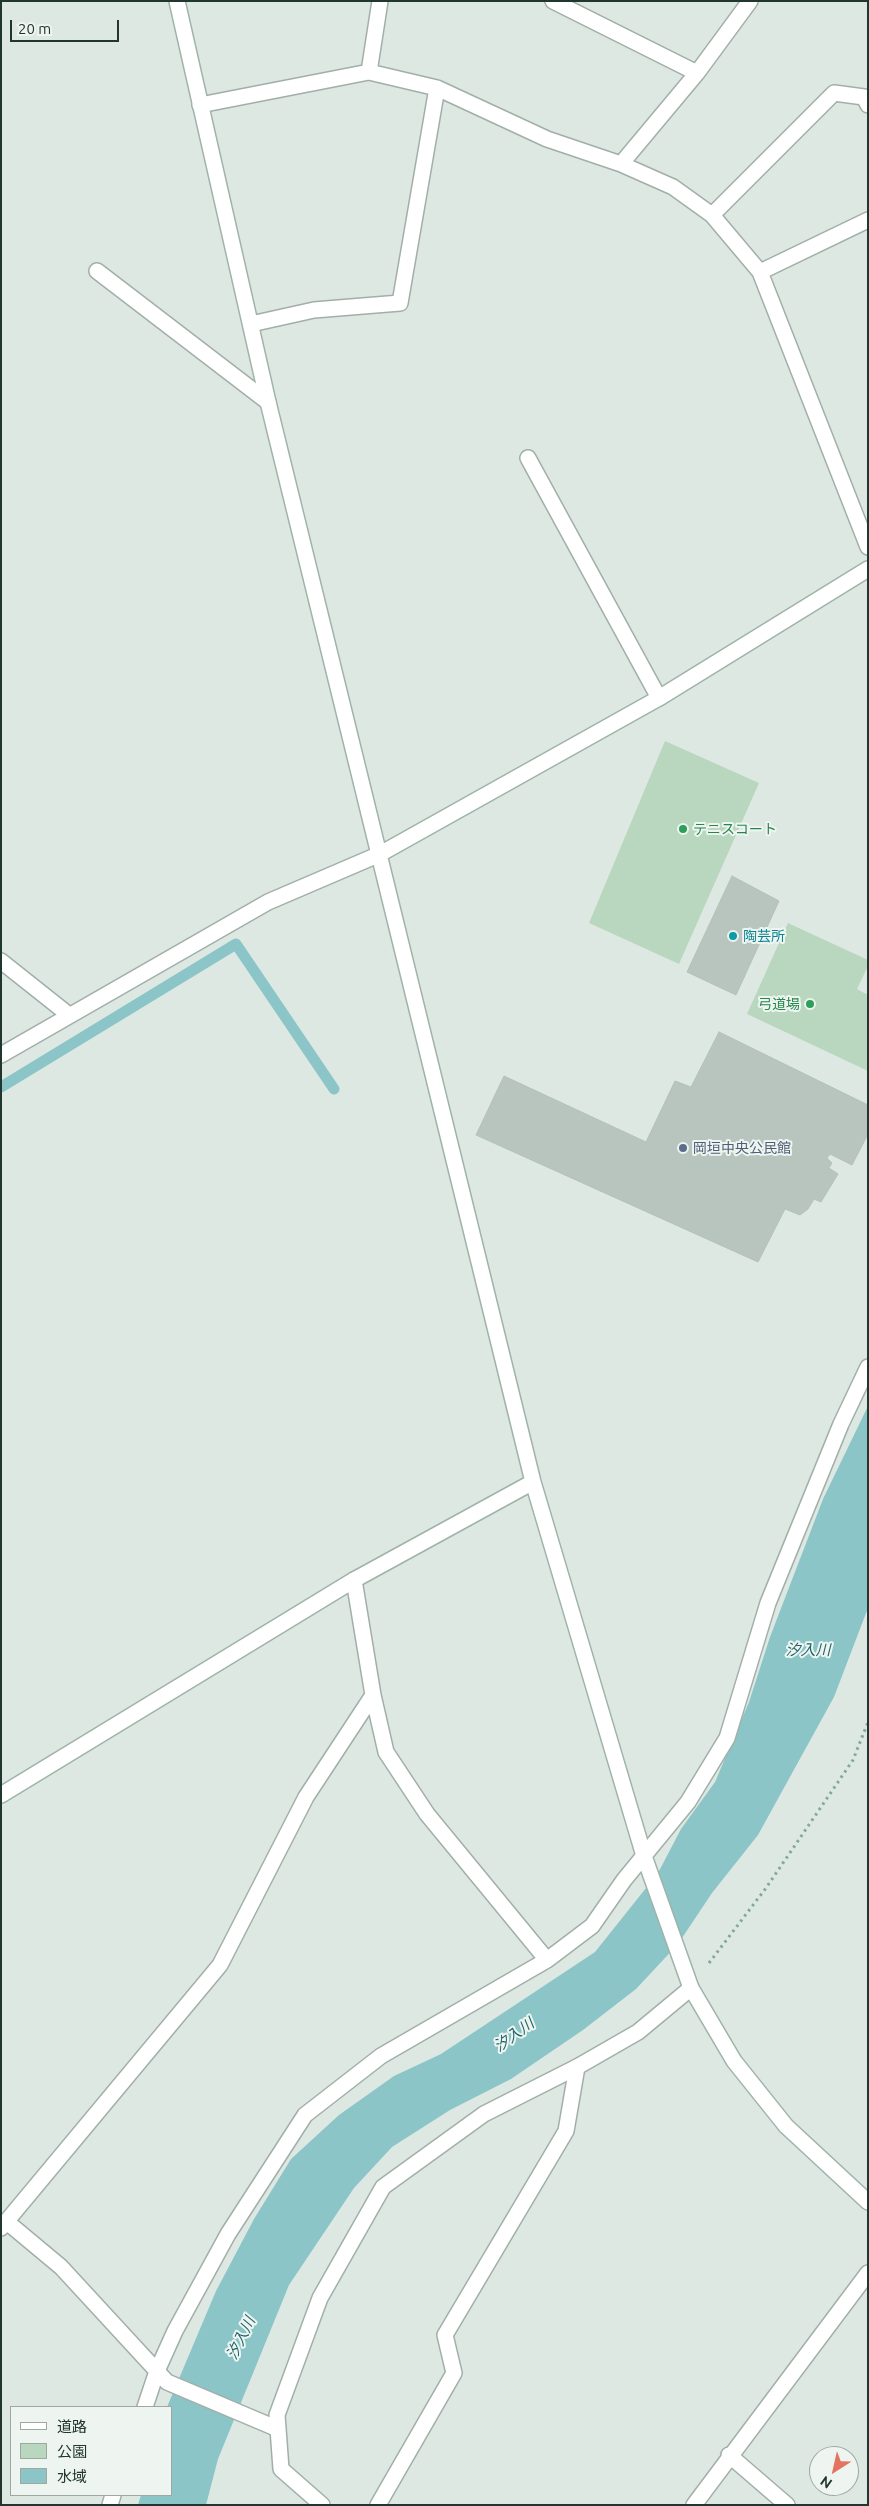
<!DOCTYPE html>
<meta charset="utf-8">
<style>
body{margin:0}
#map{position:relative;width:869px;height:2506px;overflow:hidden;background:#dee8e3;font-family:Ubuntu,"Noto Sans JP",sans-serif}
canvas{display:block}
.frame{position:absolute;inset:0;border:2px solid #21362e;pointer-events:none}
.legend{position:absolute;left:10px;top:2406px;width:162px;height:90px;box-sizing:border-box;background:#eef5f1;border:1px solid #9ca9a3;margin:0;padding:6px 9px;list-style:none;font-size:15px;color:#21362e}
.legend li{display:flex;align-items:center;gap:10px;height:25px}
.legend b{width:25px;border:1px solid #9ca9a3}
.north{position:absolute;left:809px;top:2446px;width:50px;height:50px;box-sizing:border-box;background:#eef5f1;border:1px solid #9ca9a3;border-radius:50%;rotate:215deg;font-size:14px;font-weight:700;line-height:20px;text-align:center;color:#21362e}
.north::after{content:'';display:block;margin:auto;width:18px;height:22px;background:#e37461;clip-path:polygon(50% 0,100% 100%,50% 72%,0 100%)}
.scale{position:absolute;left:10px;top:20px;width:109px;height:22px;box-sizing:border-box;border:2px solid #21362e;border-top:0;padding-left:6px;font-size:15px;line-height:18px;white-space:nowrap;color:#21362e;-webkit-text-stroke:4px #eef5f1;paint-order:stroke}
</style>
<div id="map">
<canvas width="869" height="2506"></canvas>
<div class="frame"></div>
<ul class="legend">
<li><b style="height:6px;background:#fff"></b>道路</li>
<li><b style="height:14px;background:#b9d7be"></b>公園</li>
<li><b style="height:14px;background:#8bc5c8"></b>水域</li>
</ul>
<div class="north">N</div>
<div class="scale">20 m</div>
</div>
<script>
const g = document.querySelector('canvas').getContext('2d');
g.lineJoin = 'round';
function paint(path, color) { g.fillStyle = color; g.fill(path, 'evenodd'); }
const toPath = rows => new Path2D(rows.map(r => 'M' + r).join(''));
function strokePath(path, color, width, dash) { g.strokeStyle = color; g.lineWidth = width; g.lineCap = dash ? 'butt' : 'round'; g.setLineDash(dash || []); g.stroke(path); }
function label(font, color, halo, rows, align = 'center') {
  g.font = font + ' Ubuntu,"Noto Sans JP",sans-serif'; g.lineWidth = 4; g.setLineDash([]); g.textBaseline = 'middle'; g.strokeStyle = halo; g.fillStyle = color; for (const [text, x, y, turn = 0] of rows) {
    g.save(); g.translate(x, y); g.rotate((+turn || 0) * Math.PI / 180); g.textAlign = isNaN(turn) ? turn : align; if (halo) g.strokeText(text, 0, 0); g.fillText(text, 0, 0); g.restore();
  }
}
const green = toPath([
 [665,741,759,783,679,964,589,923],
 [788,923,868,960,868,966,857,989,868,995,868,1071,747,1014]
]);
const water = toPath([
 [868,1406,868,1608,834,1697,758,1835,712,1893,678,1944,636,1989,583,2030,511,2079,450,2110,392,2147,354,2188,289,2285,218,2459,206,2505,138,2505,141,2495,171,2495,171,2407,167,2407,216,2291,254,2219,291,2159,339,2115,394,2076,441,2054,595,1952,658,1873,681,1829,715,1782,749,1702,770,1637,823,1499]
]);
const stream = toPath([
 [1,1087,236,944,334,1089]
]);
const building = toPath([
 [732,876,779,901,736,995,687,972,732,876],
 [719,1032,868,1105,868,1134,852,1165,830,1154,827,1158,832,1163,829,1168,838,1174,821,1202,814,1199,808,1209,800,1215,785,1209,758,1262,476,1135,504,1076,646,1142,675,1081,691,1087,719,1032]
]);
const path = toPath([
 [709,1963,766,1888,853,1760,868,1722]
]);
const lane = toPath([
 [378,2505,454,2373,445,2335,566,2131,577,2067]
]);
const street = toPath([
 [553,1,697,73],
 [369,72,380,1],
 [200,105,369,72,437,88,547,139,621,164,673,187,712,215,760,272,868,547],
 [621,164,697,73,750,1],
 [712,215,834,93,864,97,868,105],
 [97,271,268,402],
 [760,272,868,220],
 [251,324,314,310,400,303,437,88],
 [528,458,659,698],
 [1,961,69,1015],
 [1,1055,268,902,380,854],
 [354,1580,373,1695,386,1752,427,1814,547,1960],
 [7,2222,61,2267,167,2382,278,2429],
 [1,2228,220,1965,306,1797,373,1695],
 [145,2407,157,2371,175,2331,228,2234,305,2115,381,2056,547,1960,592,1926,624,1880,688,1802,727,1738,768,1603,841,1424,868,1367],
 [729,2455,787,2505],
 [110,2505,113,2495],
 [322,2505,281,2469,277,2415,320,2298,383,2187,484,2114,577,2067,638,2032,691,1988],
 [694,2505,868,2273]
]);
const secondary = toPath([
 [177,1,268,402,533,1482,644,1856,691,1988,734,2061,786,2126,868,2202],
 [380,854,659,698,868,569],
 [1,1795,354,1580,533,1482]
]);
const markers = [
 [683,829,5,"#2e9e5b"],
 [733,936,5,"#0f9aa8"],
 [810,1004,5,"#2e9e5b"],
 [683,1148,5,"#5c6f8a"]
];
const leisureNames = [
 ["テニスコート",693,829],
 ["弓道場",800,1004,"right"]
];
const cultureNames = [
 ["陶芸所",743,936]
];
const serviceNames = [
 ["岡垣中央公民館",693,1148]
];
const waterNames = [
 ["汐入川",808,1650],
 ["汐入川",514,2035,-36],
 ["汐入川",241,2338,-64]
];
paint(green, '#b9d7be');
paint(water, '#8bc5c8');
strokePath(stream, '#8bc5c8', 11);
paint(building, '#b7c5be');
strokePath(building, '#b2c1b9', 1);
strokePath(lane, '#a2afa9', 18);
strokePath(street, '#a2afa9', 18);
strokePath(secondary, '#9fb3a9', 18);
strokePath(path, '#82a998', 3, [2.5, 4]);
strokePath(lane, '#fff', 15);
strokePath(street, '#fff', 15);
strokePath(secondary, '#fff', 15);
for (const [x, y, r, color] of markers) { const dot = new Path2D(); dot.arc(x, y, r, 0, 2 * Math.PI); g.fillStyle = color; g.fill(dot); strokePath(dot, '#eef5f1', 2); }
label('14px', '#27864d', '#eef5f1', leisureNames, 'left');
label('14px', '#0d838f', '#eef5f1', cultureNames, 'left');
label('14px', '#4e5e75', '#eef5f1', serviceNames, 'left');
label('italic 15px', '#22666b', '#eef5f1', waterNames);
</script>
